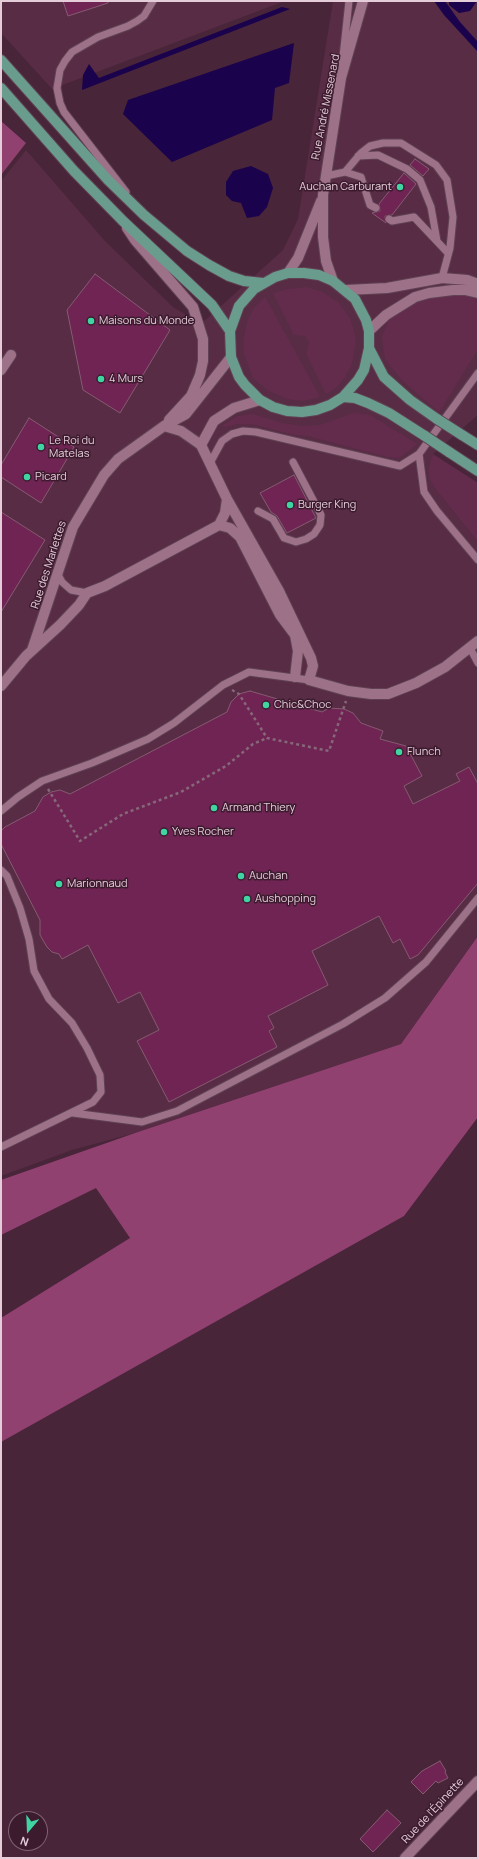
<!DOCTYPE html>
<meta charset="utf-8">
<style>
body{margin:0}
#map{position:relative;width:479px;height:1859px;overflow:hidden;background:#482539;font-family:Manrope,sans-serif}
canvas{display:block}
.frame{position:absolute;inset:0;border:2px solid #e4cdd9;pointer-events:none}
.north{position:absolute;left:8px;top:1811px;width:40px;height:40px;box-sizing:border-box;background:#3d1b2f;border:1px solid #806273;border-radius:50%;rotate:199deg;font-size:11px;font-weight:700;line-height:16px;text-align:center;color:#e4cdd9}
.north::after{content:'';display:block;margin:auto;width:14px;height:18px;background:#40d4a2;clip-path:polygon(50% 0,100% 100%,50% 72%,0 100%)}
</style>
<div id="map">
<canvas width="479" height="1859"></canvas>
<div class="frame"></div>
<div class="north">N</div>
</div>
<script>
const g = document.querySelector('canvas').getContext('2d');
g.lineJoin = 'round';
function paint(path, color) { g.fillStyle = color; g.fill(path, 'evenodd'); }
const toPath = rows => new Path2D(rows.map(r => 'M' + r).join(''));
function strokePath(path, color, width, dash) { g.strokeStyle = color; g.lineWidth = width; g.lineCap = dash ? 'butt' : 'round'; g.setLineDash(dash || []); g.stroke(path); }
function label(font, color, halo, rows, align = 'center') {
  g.font = font + ' Manrope,sans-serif'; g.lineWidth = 3; g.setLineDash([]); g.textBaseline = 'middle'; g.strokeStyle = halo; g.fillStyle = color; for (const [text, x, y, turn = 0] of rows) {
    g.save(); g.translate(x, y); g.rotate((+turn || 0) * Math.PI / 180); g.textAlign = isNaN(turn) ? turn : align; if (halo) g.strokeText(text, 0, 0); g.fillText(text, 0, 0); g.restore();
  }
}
const built = toPath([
 [1,1,285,1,52,89,1,33],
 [333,1,478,1,478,415,433,454,429,466,433,486,478,542,478,936,401,1044,135,1133,72,1150,1,1176,1,181,26,150,105,241,173,307,201,324,283,250,298,219]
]);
const green = toPath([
 [307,287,322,292,338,302,350,318,356,339,352,364,345,377,338,386,326,394,306,353,308,349,309,342,305,336,294,335,273,293,288,289],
 [459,292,478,300,478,349,439,412,402,380,385,359,382,337,388,321,410,304,441,294],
 [265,297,320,397,303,401,287,399,269,391,253,378,244,354,244,338,247,322,253,309],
 [353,413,370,415,417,444,399,458,387,457,308,436,294,435,252,424,237,424,225,427,221,426,238,416,253,414,282,423,302,426,320,425],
 [433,454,478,483,478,542,433,486,429,477,429,466]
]);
const forest = toPath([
 [1,121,26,143,1,175],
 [478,936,478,1117,404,1216,1,1442,1,1318,130,1238,96,1188,1,1235,1,1180,135,1133,401,1044]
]);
const water = toPath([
 [434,1,445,1,460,22,478,42,478,52,444,15],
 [449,1,477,1,470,11,459,13,449,5],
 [282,7,290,9,82,90,83,75,89,64,99,78],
 [294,43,289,83,275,88,272,120,172,162,123,114,128,100],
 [251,166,268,174,273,188,267,207,259,216,247,218,241,203,232,201,226,195,226,182,233,171]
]);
const building = toPath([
 [63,1,108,1,108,3,68,16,63,1],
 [415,159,429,169,423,176,410,165,415,159],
 [404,173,416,184,392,215,385,216,386,223,372,213,380,211,379,204,404,173],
 [95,274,170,330,120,413,83,390,67,310,95,274],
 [29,418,74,447,41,503,1,477,1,465,29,418],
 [294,475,316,518,287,533,277,516,271,512,260,493,294,475],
 [1,512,45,540,1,612,1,512],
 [250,691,322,712,329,708,344,709,353,713,361,723,383,731,380,739,406,746,422,776,404,786,413,804,460,781,456,774,469,767,478,784,478,883,418,955,410,959,400,939,393,943,379,916,312,951,328,985,268,1016,274,1028,269,1031,277,1047,169,1102,137,1041,159,1030,140,992,118,1003,88,945,62,959,59,954,52,952,47,947,40,935,40,920,1,844,1,831,5,827,35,811,43,797,51,792,60,790,70,794,227,712,231,702,239,694,250,691],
 [440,1761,446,1771,445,1772,448,1778,438,1783,436,1781,423,1794,411,1782,422,1771,440,1761],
 [387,1810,401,1823,373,1852,360,1839,387,1810]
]);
const path = toPath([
 [232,690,239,694,267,738,329,751,346,701],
 [48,789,80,841,123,814,181,792,226,766,253,744,267,738]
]);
const service = toPath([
 [342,66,349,1],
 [358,156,378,155,407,169,420,180,431,207,437,241],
 [345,172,361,177,370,205,376,208],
 [326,176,345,172,361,153,370,146,383,143,401,143,436,165,447,180,453,217,450,248,442,278],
 [126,192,64,112,60,103,57,88,60,70,65,61,72,52,98,37,128,26,137,21,144,16,153,1],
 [389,219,392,221,414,217,448,253],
 [419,454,424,492,437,511,478,560],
 [210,463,222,441,232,434,243,431,256,432,400,466,419,454,478,373],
 [258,511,273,519,284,538,296,542,306,539,314,534,320,525,321,515,293,462],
 [57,573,62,582,71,590,87,593],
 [470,648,478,663],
 [1,811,18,797,42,781,92,763,148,739,174,723,223,685,249,672,309,680],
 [1,870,7,876,20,908,29,939,34,971,49,999,72,1023,87,1048,100,1075,101,1092,93,1102,1,1147],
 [73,1113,142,1122,177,1111,343,1024,385,998,426,962,478,898]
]);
const minor = toPath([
 [127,228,135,240,193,307,203,339,203,361,200,375,191,396,169,420],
 [346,290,387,288,442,278,467,280,478,284],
 [369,331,386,315,415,297,429,293,453,290,465,290,478,293],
 [1,370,11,355],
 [260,400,234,408,214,421,201,445,227,499,279,591,311,658,313,666,309,680,348,691,371,694,388,694,416,683,445,667,478,641],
 [164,426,181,431,201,445],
 [219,525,230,528,240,537,280,615,295,635,298,651,295,677],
 [219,525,225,513,227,499],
 [32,650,73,527,104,475,118,459,164,426,186,414,231,357],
 [1,686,26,656,60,625,79,605,87,593,105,586,219,525],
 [405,1858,478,1781]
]);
const tertiary = toPath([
 [288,273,298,258,321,201],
 [333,281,326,261,323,237,323,195,341,78,363,1]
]);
const primary = toPath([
 [1,60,108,180,144,215,187,251,209,265,229,276,244,281,263,283],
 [1,88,74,171,123,221,212,305,230,331,231,357,239,377,245,385,260,400,273,407,287,411,302,412,316,410,330,405,343,397,358,380,364,370,369,348,369,331,366,320,355,299,333,281,319,275,304,273,288,273,275,277,254,289,239,306,230,331],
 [369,348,384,377,410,400,437,419],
 [343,397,355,398,368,403,389,413,425,436],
 [462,435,478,445],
 [449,452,478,471]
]);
const primaryBridge = toPath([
 [437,419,462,435],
 [425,436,449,452]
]);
const markers = [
 [400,187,4,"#40d4a2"],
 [91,321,4,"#40d4a2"],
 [101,379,4,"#40d4a2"],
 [41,447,4,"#40d4a2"],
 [27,477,4,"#40d4a2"],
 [290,505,4,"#40d4a2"],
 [266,705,4,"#40d4a2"],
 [399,752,4,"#40d4a2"],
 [214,808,4,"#40d4a2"],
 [164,832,4,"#40d4a2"],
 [241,876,4,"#40d4a2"],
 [59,884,4,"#40d4a2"],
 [247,899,4,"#40d4a2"]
];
const streetNames = [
 ["Rue André Missenard",326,107,-79],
 ["Rue des Marlettes",49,565,-72],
 ["Rue de l'Épinette",433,1811,-47]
];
const poiNames = [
 ["Auchan Carburant",392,187,"right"],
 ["Maisons du Monde",99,321],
 ["4 Murs",109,379],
 ["Le Roi du",49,441],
 ["Matelas",49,454],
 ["Picard",35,477],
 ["Burger King",298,505],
 ["Chic&Choc",274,705],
 ["Flunch",407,752],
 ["Armand Thiery",222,808],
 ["Yves Rocher",172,832],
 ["Auchan",249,876],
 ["Marionnaud",67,884],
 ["Aushopping",255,899]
];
paint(built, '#572c44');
paint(green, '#632c4c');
paint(forest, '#904170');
paint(water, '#1a024d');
paint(building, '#702453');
strokePath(building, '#845b71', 1);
strokePath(service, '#604254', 9);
strokePath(minor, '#604254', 12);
strokePath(tertiary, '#604254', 12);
strokePath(primary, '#604254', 12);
strokePath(path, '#866879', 2.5, [3, 3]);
strokePath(service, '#9d7289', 7);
strokePath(minor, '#9d7289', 10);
strokePath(tertiary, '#9d7289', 10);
strokePath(primary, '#6a9c8d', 10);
strokePath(primaryBridge, '#604254', 12, []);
strokePath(primaryBridge, '#6a9c8d', 10);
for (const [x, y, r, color] of markers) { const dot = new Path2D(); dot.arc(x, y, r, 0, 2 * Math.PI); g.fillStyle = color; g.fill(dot); strokePath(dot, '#3d1b2f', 1.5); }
label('11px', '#e4cdd9', '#3d1b2f', streetNames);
label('11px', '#e4cdd9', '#3d1b2f', poiNames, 'left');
</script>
